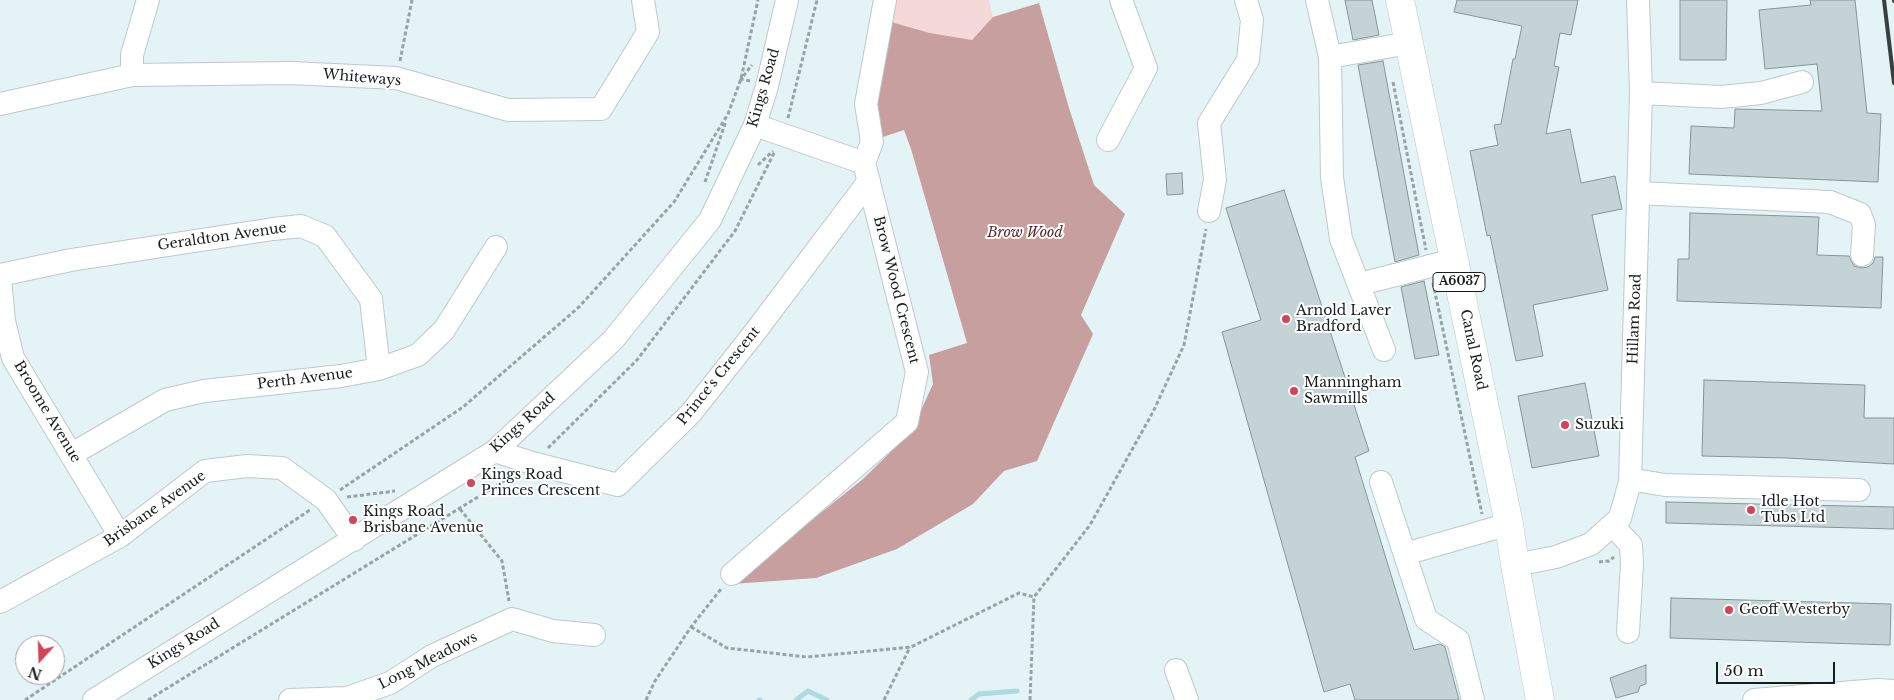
<!DOCTYPE html>
<style>
body{margin:0}
#map{position:relative;width:1894px;height:700px;overflow:hidden;background:#e4f4f6;font-family:"Libre Baskerville",serif}
canvas{display:block}
.north{position:absolute;left:15px;top:635px;width:50px;height:50px;box-sizing:border-box;background:#fff;border:1px solid #a3a5a5;border-radius:50%;rotate:200deg;font-size:14px;font-weight:700;line-height:20px;text-align:center;color:#181e1e}
.north::after{content:'';display:block;margin:auto;width:18px;height:22px;background:#d44455;clip-path:polygon(50% 0,100% 100%,50% 72%,0 100%)}
.scale{position:absolute;left:1716px;top:662px;width:119px;height:22px;box-sizing:border-box;border:2px solid #181e1e;border-top:0;padding-left:6px;font-size:15px;line-height:18px;white-space:nowrap;color:#181e1e;-webkit-text-stroke:4px #fff;paint-order:stroke}
</style>
<div id="map">
<canvas width="1894" height="700"></canvas>
<div class="north">N</div>
<div class="scale">50 m</div>
</div>
<script>
const g = document.querySelector('canvas').getContext('2d');
g.lineJoin = 'round';
function paint(path, color) { g.fillStyle = color; g.fill(path, 'evenodd'); }
const toPath = rows => new Path2D(rows.map(r => 'M' + r).join(''));
function strokePath(path, color, width, dash) { g.strokeStyle = color; g.lineWidth = width; g.lineCap = dash ? 'butt' : 'round'; g.setLineDash(dash || []); g.stroke(path); }
function label(font, color, halo, rows, align = 'center') {
  g.font = font + ' "Libre Baskerville",serif'; g.lineWidth = 4; g.setLineDash([]); g.textBaseline = 'middle'; g.strokeStyle = halo; g.fillStyle = color; for (const [text, x, y, turn = 0] of rows) {
    g.save(); g.translate(x, y); g.rotate((+turn || 0) * Math.PI / 180); g.textAlign = isNaN(turn) ? turn : align; if (halo) g.strokeText(text, 0, 0); g.fillText(text, 0, 0); g.restore();
  }
}
const green = toPath([
 [896,0,989,0,993,17,972,40,930,33,891,22]
]);
const forest = toPath([
 [1039,3,1069,108,1094,185,1125,214,1081,315,1093,334,1037,461,1004,471,973,504,897,549,816,578,732,584,863,479,911,432,933,384,929,355,967,343,911,149,904,130,880,138,874,93,891,22,930,33,972,40,993,17]
]);
const stream = toPath([
 [759,700,760,700],
 [796,700,808,691,827,700],
 [971,700,979,694,1017,691]
]);
const building = toPath([
 [1345,0,1372,0,1379,35,1353,40,1345,0],
 [1457,0,1578,0,1571,35,1560,33,1554,66,1559,67,1546,134,1570,129,1581,183,1615,176,1622,209,1592,215,1608,290,1533,305,1543,356,1516,361,1490,235,1487,236,1470,151,1498,145,1494,125,1501,124,1513,59,1515,59,1522,26,1454,12,1457,0],
 [1680,0,1727,0,1726,60,1680,60,1680,0],
 [1810,0,1855,0,1867,113,1881,114,1878,182,1689,174,1691,126,1734,128,1735,109,1822,111,1817,64,1765,69,1759,10,1811,5,1810,0],
 [1383,61,1419,255,1395,262,1358,65,1383,61],
 [1182,173,1183,194,1167,195,1166,174,1182,173],
 [1284,190,1369,451,1355,457,1414,650,1440,644,1445,647,1459,700,1355,700,1350,684,1324,692,1222,332,1261,320,1226,208,1284,190],
 [1690,213,1819,217,1817,255,1849,256,1854,266,1862,268,1868,267,1873,263,1875,257,1883,257,1881,308,1677,301,1678,259,1689,259,1690,213],
 [1424,281,1439,355,1415,359,1401,287,1424,281],
 [1704,380,1865,385,1864,418,1894,418,1894,464,1787,458,1702,456,1704,380],
 [1585,383,1599,456,1532,468,1518,396,1585,383],
 [1666,502,1894,507,1894,529,1666,523,1666,502],
 [1671,598,1891,604,1890,645,1670,638,1671,598],
 [1646,665,1646,684,1640,686,1638,692,1616,698,1610,678,1646,665]
]);
const path = toPath([
 [400,61,412,0],
 [750,81,741,79,752,65],
 [1393,82,1426,250],
 [788,118,817,0],
 [758,165,773,151],
 [705,182,726,121],
 [1433,283,1482,514],
 [548,448,637,360,735,231,775,151],
 [340,490,463,407,579,307,674,202,728,114,741,79,758,0],
 [347,497,395,491],
 [460,509,502,561,509,601],
 [1599,562,1609,561,1614,557],
 [691,627,727,648,807,657,911,647,1019,593,1034,597,1090,525,1153,412,1184,345,1206,229],
 [25,700,310,510],
 [148,700,512,476],
 [646,700,655,681,691,627,721,589],
 [884,700,910,647],
 [1030,700,1034,597]
]);
const minor = toPath([
 [1317,0,1330,57,1332,177,1341,239,1384,350],
 [1330,57,1409,43],
 [132,75,132,55,148,0],
 [1641,93,1721,97,1761,93,1802,82],
 [0,104,132,75,291,73,396,78,508,110,601,109,648,32,643,0],
 [1108,140,1146,68,1121,0],
 [864,163,872,142,866,104,885,0],
 [1638,193,1830,202,1860,214,1864,225,1862,255],
 [1209,211,1215,180,1209,123,1248,60,1252,20,1246,0],
 [0,275,71,260,273,229,301,226,325,236,371,299,379,369],
 [0,278,4,321,13,358,120,536],
 [1360,284,1454,260],
 [495,451,532,463,618,485,691,413,755,332,869,181],
 [72,454,165,400,204,391,341,376,379,369,418,355,444,330,496,247],
 [1381,482,1426,619,1458,640,1473,700],
 [1630,482,1641,481,1665,485,1859,490],
 [1612,525,1631,545,1632,564,1628,632],
 [1405,554,1509,524],
 [1515,565,1556,557,1591,544,1620,518,1630,482,1641,93,1638,0],
 [732,574,907,422,917,372,864,163,755,125],
 [0,602,120,536,205,471,247,466,282,468,326,500,354,540],
 [1176,670,1187,700],
 [94,700,495,451,613,340,710,220,755,125,767,86,787,0],
 [290,700,347,698,390,683,432,656,512,619,553,631,594,635],
 [1754,700,1878,690,1894,691]
]);
const major = toPath([
 [1400,0,1509,524,1515,565,1540,700]
]);
const rail = toPath([
 [1884,0,1894,83],
 [1894,0,1894,1]
]);
const markers = [
 [1286,319,5,"#d44455"],
 [1294,391,5,"#d44455"],
 [1565,425,5,"#d44455"],
 [471,483,5,"#d44455"],
 [1751,510,5,"#d44455"],
 [353,520,5,"#d44455"],
 [1729,610,5,"#d44455"]
];
const shields = [
 [1459,282,52]
];
const shieldNames = [
 ["A6037",1459,282]
];
const streetNames = [
 ["Whiteways",362,78,5],
 ["Kings Road",764,88,-74],
 ["Geraldton Avenue",222,237,-8],
 ["Brow Wood Crescent",896,290,76],
 ["Hillam Road",1635,319,-88],
 ["Canal Road",1473,350,78],
 ["Prince's Crescent",719,376,-51],
 ["Perth Avenue",305,379,-7],
 ["Broome Avenue",47,412,59],
 ["Kings Road",523,423,-42],
 ["Brisbane Avenue",155,509,-35],
 ["Kings Road",184,644,-32],
 ["Long Meadows",428,661,-27]
];
const parkNames = [
 ["Brow Wood",1025,233]
];
const poiNames = [
 ["Arnold Laver",1296,311],
 ["Bradford",1296,327],
 ["Manningham",1304,383],
 ["Sawmills",1304,399],
 ["Suzuki",1575,425],
 ["Kings Road",481,475],
 ["Princes Crescent",481,491],
 ["Idle Hot",1761,502],
 ["Tubs Ltd",1761,518],
 ["Kings Road",363,512],
 ["Brisbane Avenue",363,528],
 ["Geoff Westerby",1739,610]
];
paint(green, '#f5d9d8');
paint(forest, '#c79f9f');
strokePath(stream, '#addbe1', 5);
paint(building, '#c4d3d5');
strokePath(building, '#879597', 1);
strokePath(minor, '#bbcacc', 24);
strokePath(major, '#bbcacc', 29);
strokePath(path, '#97a3a4', 3, [4, 2.5]);
strokePath(minor, '#fff', 22);
strokePath(major, '#fff', 28);
strokePath(rail, '#373f3f', 4);
for (const [x, y, r, color] of markers) { const dot = new Path2D(); dot.arc(x, y, r, 0, 2 * Math.PI); g.fillStyle = color; g.fill(dot); strokePath(dot, '#fff', 2); }
for (const [x, y, w] of shields) { const box = new Path2D(); box.roundRect(x - w / 2, y - 9.5, w, 19, 4); g.fillStyle = '#fff'; g.fill(box); strokePath(box, '#181e1e', 1); }
label('bold 12px', '#181e1e', null, shieldNames);
label('14px', '#181e1e', '#fff', streetNames);
label('italic 14px', '#5e292c', '#fff', parkNames);
label('14px', '#181e1e', '#fff', poiNames, 'left');
</script>
